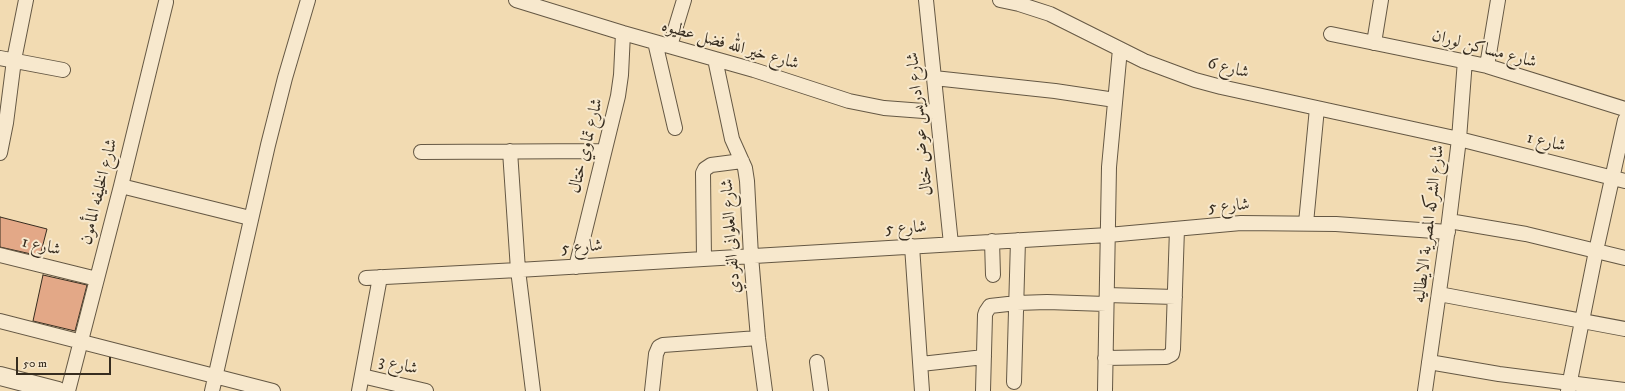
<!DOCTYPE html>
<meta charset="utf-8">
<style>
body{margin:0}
#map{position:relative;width:1625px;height:391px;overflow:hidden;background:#f2dbb2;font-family:"IM FELL DW Pica",serif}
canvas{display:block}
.scale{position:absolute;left:16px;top:357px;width:95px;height:18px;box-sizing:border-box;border:2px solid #362c1f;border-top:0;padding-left:5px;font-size:12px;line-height:14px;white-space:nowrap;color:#362c1f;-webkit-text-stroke:3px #f7e8cd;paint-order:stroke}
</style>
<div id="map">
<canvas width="1625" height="391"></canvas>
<div class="scale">50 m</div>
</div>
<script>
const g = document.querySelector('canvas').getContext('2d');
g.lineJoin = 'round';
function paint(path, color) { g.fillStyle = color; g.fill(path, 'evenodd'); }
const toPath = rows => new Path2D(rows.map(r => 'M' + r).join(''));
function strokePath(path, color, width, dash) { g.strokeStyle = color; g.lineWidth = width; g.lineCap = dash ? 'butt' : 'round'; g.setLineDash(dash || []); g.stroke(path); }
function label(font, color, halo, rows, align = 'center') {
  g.font = font + ' "IM FELL DW Pica",Amiri,serif'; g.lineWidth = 4; g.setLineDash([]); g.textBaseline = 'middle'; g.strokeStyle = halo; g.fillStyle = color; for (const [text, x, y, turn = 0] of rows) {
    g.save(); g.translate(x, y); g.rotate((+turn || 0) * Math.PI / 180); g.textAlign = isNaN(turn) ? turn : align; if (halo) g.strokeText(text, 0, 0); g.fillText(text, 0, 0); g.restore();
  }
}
const building = toPath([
 [0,217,47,229,40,256,0,247,0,217],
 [43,275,87,285,75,331,33,321,43,275]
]);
const minor = toPath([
 [516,0,623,33,754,70,849,101,884,108,937,112],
 [926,0,951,244],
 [1000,0,1019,4,1050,14,1144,61,1195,80,1221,87,1459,139,1625,181],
 [1331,34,1487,66,1625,109],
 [655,42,675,128],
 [1374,43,1381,0],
 [670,46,684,0],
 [0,58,63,70],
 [715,59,732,139,745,168,747,181,751,256,758,338,765,391],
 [1487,66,1498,0],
 [934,78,1055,91,1115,100],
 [510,151,518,270,533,391],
 [421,152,604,151],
 [0,153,6,123,14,60,26,0],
 [121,186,250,218],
 [1449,221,1526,234,1625,258],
 [1306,223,1317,108],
 [992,241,993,275],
 [912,246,922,391],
 [0,255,97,279],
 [704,259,703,173,705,169,711,165,742,161],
 [576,267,618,96,621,75,623,33],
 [366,278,518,270,1108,235,1241,223,1336,224,1448,232],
 [1439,294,1625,329],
 [1107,295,1175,297],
 [0,321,273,391],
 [1105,358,1166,357,1172,354,1173,349,1177,229],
 [817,362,821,391],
 [1429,362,1499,374,1625,390],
 [921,364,984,357],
 [362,376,426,391],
 [1014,382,1018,240],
 [68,391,121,186,166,2],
 [212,391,268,145,285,78,308,0],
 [359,391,380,277],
 [652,391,656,354,659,347,663,345,758,338],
 [983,391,985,315,986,312,990,306,1017,303,1047,302,1106,304],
 [1105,391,1109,167,1120,49],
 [1425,391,1449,221,1459,139,1465,60],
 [1568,391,1596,251,1625,120]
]);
const tertiary = toPath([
 [0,376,58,391]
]);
const streetNames = [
 ["شارع خير الله فضل عطيوه",730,46,16],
 ["شارع مساكن لوران",1484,50,15],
 ["شارع 6",1228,69,14],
 ["شارع ادريس عوض ختال",921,124,-96],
 ["شارع 1",1546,143,14],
 ["شارع تماوي ختال",587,146,-76],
 ["شارع الخليفه المأمون",100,192,-76],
 ["شارع 5",1229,207,-4],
 ["شارع الشركه المصرية الايطاليه",1430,224,-83],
 ["شارع 5",906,229,-3],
 ["شارع العلوانى الفردي",732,236,-94],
 ["شارع 1",41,247,13],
 ["شارع 5",582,248,-4],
 ["شارع 3",398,366,13]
];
paint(building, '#e3a887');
strokePath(building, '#362c1f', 1);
strokePath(minor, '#655844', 16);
strokePath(tertiary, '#655844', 20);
strokePath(minor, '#f7e8cd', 14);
strokePath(tertiary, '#f7e8cd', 18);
label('17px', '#362c1f', '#f7e8cd', streetNames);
</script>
